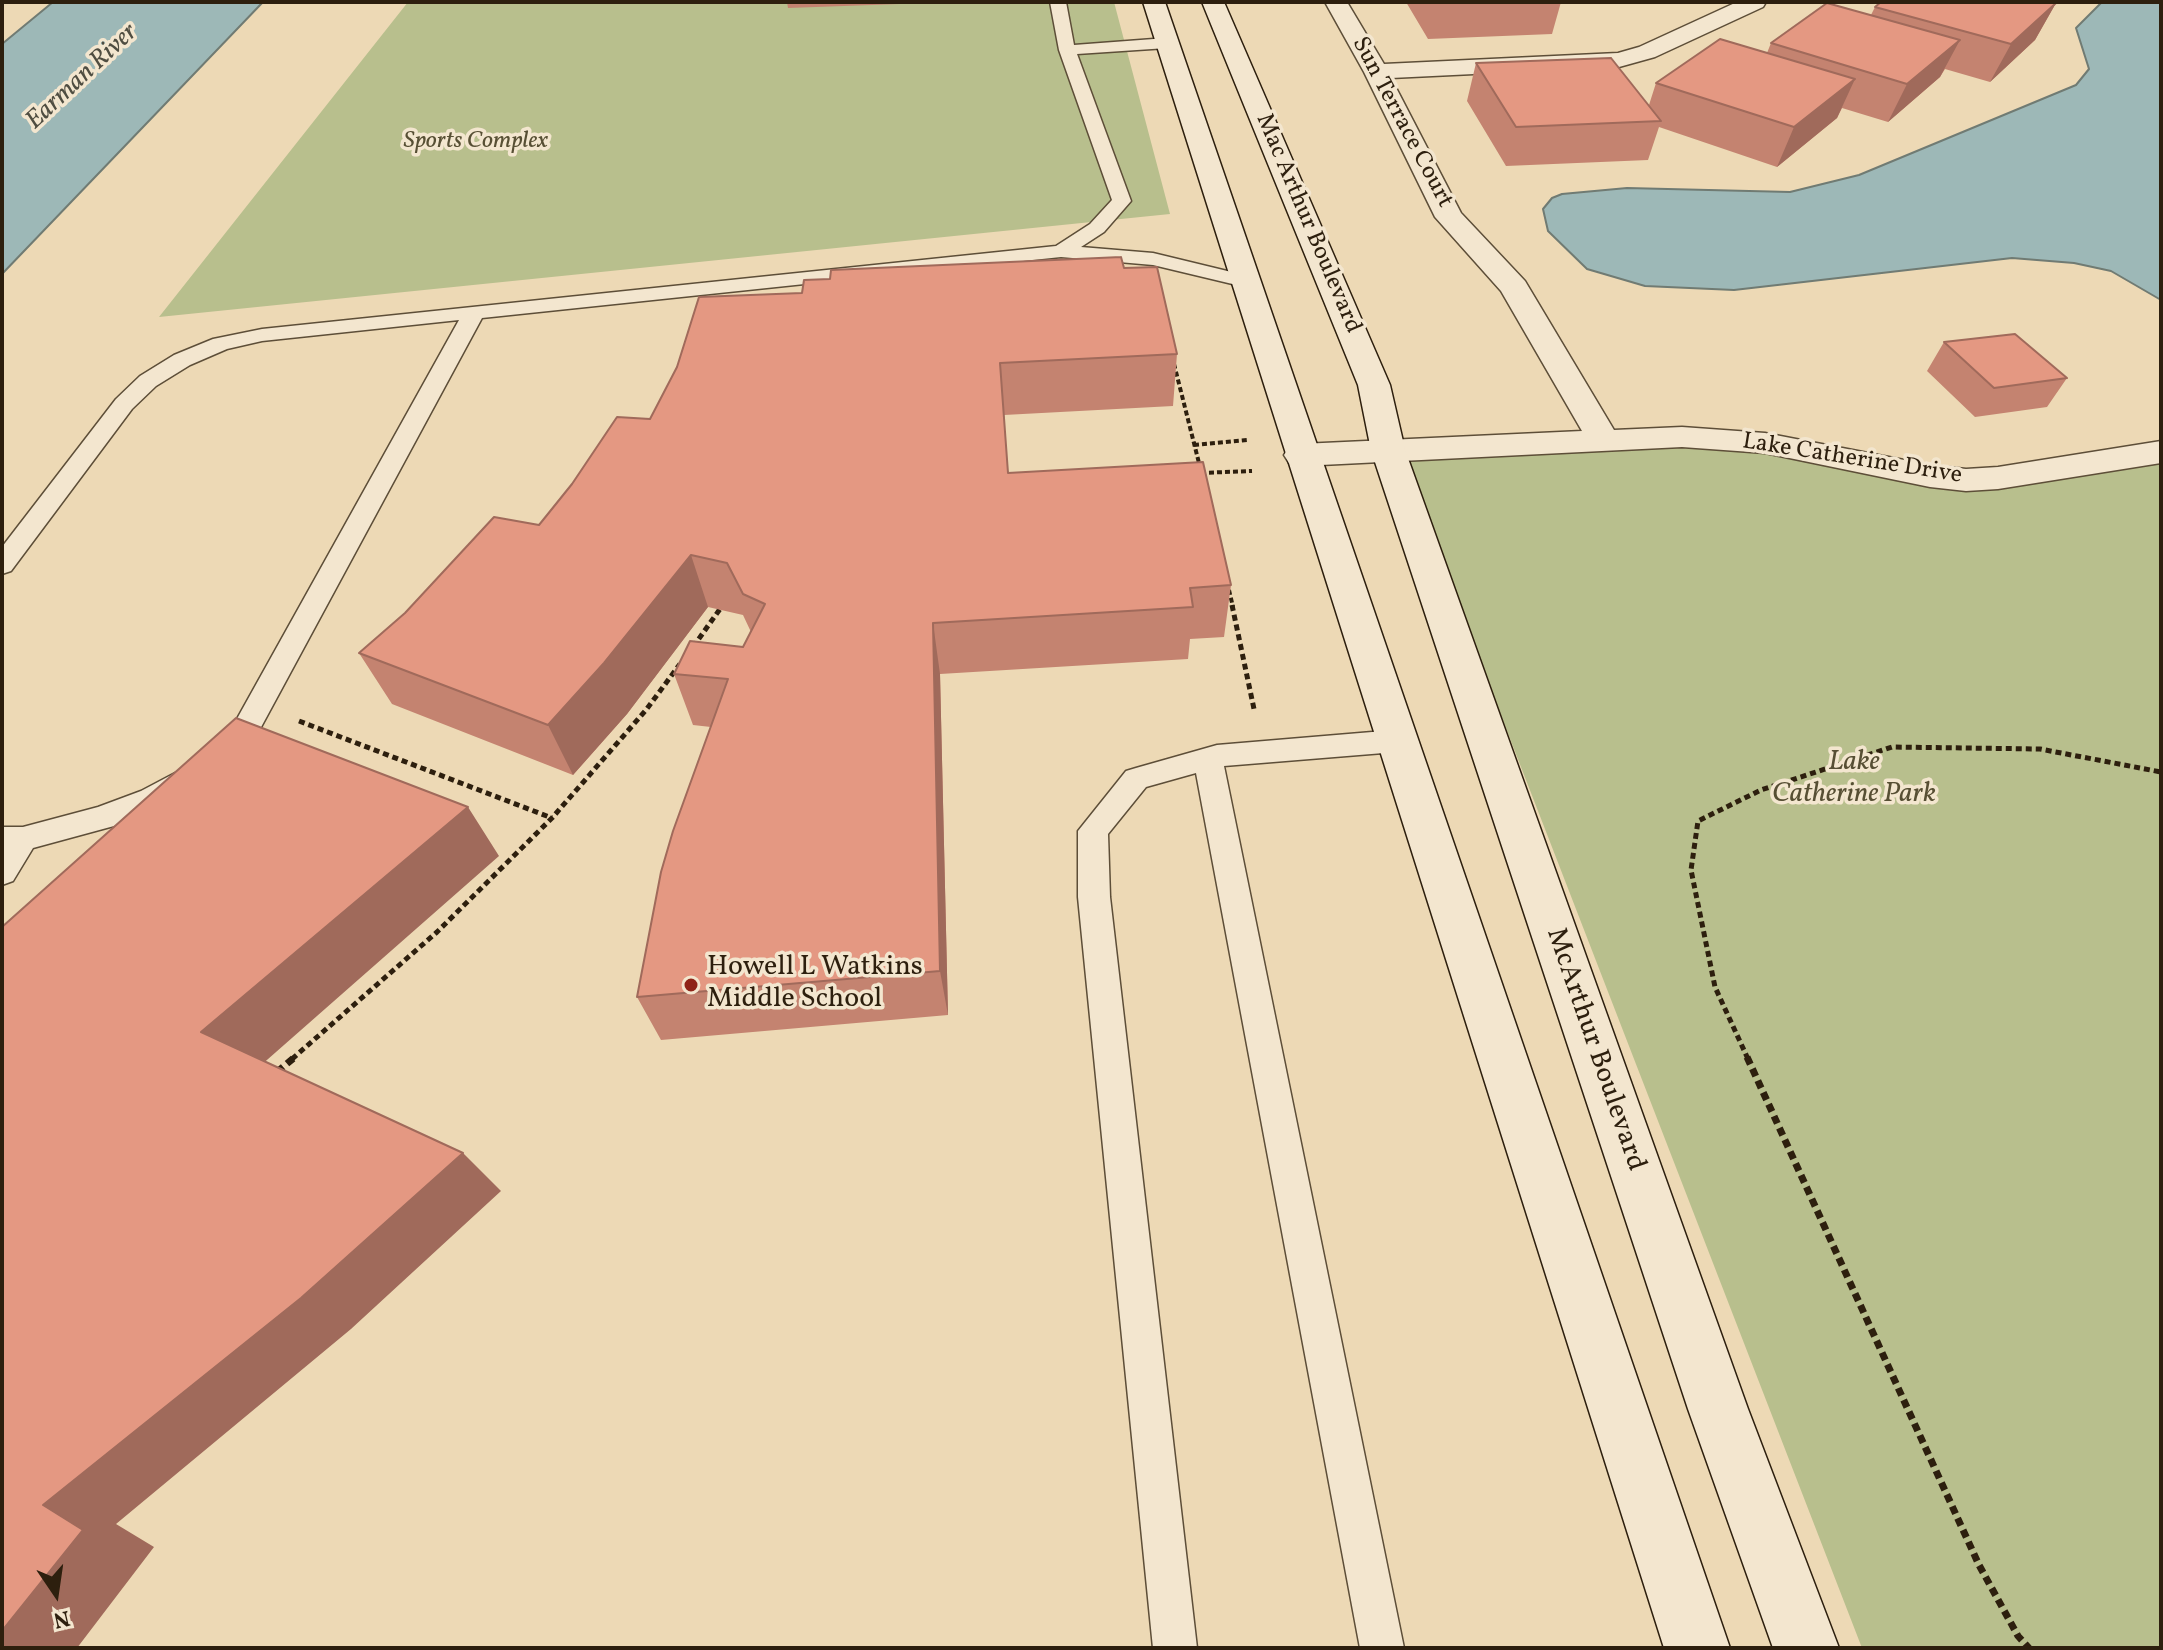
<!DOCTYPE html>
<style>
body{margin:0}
#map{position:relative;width:2163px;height:1650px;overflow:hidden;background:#edd9b5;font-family:Vollkorn,serif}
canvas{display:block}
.frame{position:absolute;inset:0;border:4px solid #2d1f0e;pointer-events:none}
.north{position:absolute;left:16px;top:1554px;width:80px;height:80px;-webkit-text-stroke:6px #f3e6cf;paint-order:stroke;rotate:167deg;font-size:22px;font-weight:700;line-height:32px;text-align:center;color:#2d1f0e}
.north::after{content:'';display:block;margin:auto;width:28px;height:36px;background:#2d1f0e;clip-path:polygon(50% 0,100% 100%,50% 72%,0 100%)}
</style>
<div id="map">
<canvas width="2163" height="1650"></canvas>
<div class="frame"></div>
<div class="north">N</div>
</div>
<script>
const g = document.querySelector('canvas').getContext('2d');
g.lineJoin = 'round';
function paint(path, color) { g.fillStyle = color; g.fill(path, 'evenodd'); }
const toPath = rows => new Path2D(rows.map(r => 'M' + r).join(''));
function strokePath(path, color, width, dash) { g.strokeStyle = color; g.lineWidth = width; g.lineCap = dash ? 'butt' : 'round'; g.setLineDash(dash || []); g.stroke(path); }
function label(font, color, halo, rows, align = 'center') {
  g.font = font + ' Vollkorn,serif'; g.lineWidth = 7; g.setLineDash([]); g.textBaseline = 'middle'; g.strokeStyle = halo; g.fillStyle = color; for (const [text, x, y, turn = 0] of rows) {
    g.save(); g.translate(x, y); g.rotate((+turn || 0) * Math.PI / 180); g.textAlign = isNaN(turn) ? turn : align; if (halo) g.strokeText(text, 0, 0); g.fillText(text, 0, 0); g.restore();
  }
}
const green = toPath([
 [408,2,1114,2,1170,214,159,317],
 [1606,443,1767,449,1970,485,2161,460,2161,1648,1862,1648,1401,457]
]);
const water = toPath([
 [53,2,263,2,2,274,2,44,53,2],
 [2102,2,2161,2,2161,300,2111,271,2074,263,2012,258,1734,290,1645,286,1587,269,1548,231,1543,209,1552,198,1562,194,1627,188,1790,192,1859,175,2076,85,2089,69,2076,28,2102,2]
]);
const pathFar2 = toPath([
 [1174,364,1200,467],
 [1194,445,1247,440],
 [1201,473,1252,471],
 [1229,590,1233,607]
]);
const pathFar1 = toPath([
 [1232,605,1254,709],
 [693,647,720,609],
 [299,721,552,818],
 [292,1059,437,932,552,818,646,710,680,664],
 [1748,1059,1715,987,1691,870,1698,821,1761,790,1892,747,2040,749,2161,772]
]);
const path = toPath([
 [1747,1057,1979,1565,2018,1636,2029,1648],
 [277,1072,295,1057]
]);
const lane = toPath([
 [1050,2,1066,2,1074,45,1167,38,1175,43,1167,48,1077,54,1131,201,1104,232,1081,247,1153,253,1252,277,1255,281,1252,285,1245,287,1153,265,1061,257,482,318,253,742,233,759,223,762,213,759,209,751,213,743,233,726,459,320,262,341,227,349,190,365,156,386,132,409,11,571,2,574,2,547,116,399,140,376,174,355,213,339,262,329,1056,246,1090,224,1112,200,1059,50,1050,2],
 [1396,730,1406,733,1410,741,1406,749,1396,752,1224,766,1404,1648,1360,1648,1196,773,1146,787,1108,834,1110,897,1197,1648,1153,1648,1078,897,1078,831,1126,771,1136,768,1217,745,1396,730],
 [177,772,187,775,192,783,187,791,161,807,114,826,33,848,13,881,2,885,2,827,23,827,98,807,141,791,177,772]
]);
const street = toPath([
 [1325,2,1347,2,1384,64,1618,53,1639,47,1737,2,1766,2,1763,7,1655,57,1619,67,1391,78,1461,213,1525,281,1614,430,1682,427,1765,433,1930,465,1966,469,1998,467,2161,441,2161,463,1998,489,1966,491,1930,487,1765,453,1682,447,1301,466,1289,463,1284,455,1289,447,1301,444,1582,431,1501,291,1435,217,1364,72,1325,2]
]);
const secondary = toPath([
 [1143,2,1165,2,1730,1648,1664,1648,1143,2],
 [1202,2,1224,2,1390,385,1405,450,1748,1409,1839,1648,1773,1648,1688,1409,1371,450,1358,385,1202,2]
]);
const wall = toPath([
 [787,2,899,2,900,4,788,8],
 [1406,2,1561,2,1552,34,1428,39],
 [2056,3,2035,40,1990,82,1945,69,1940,77,1888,122,1842,108,1837,118,1777,167,1659,127,1648,160,1506,166,1467,101,1476,63,1649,105,1656,83,1767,53,1771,43,1871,15,1875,7],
 [1124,268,1177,354,1173,406,1004,415,1008,473,1231,585,1224,637,1190,639,1188,659,940,674,948,1015,661,1040,637,997,711,727,693,725,674,674,743,647,751,632,743,615,708,607,627,714,573,775,392,704,359,653,539,525,650,419,802,293],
 [1944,342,2067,378,2047,407,1975,417,1927,371]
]);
const shadedWall = toPath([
 [2056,3,2035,40,1990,82,2011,44],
 [1960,40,1940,77,1888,122,1907,84],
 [1855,79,1837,118,1777,167,1794,127],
 [691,555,708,607,627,714,573,775,548,725],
 [933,623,940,674,948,1015,940,971],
 [468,807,499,856,251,1074,201,1032],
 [463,1153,501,1191,351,1329,116,1524,154,1547,77,1648,2,1648,2,1631,43,1505]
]);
const building = toPath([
 [1881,2,2051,2,2056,3,2011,44,1875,7,1881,2],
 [1827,3,1960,40,1907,84,1771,43,1827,3],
 [1720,39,1855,79,1794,127,1656,83,1720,39],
 [1611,58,1661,121,1516,127,1476,63,1611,58],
 [1121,257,1124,268,1157,267,1177,354,1000,363,1008,473,1203,462,1231,585,1190,588,1193,607,933,623,940,971,637,997,661,872,673,831,728,679,674,674,690,641,743,647,765,604,743,594,727,563,691,555,604,663,548,725,359,653,405,613,494,517,539,525,572,484,617,417,650,419,677,367,699,297,802,293,804,280,830,279,831,270,1121,257],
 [2015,334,2067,378,1994,388,1944,342,2015,334],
 [236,718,468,807,201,1032,463,1153,301,1298,43,1505,83,1530,2,1631,2,927,236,718]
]);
const markers = [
 [691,985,8,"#8f2418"]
];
const farStreetnames = [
 ["Sun Terrace Court",1401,123,62],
 ["Mac Arthur Boulevard",1307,224,67],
 ["Lake Catherine Drive",1852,460,9]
];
const farParknames = [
 ["Sports Complex",476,143]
];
const farWaternames = [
 ["Earman River",83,78,-43]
];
const parkNames = [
 ["Lake",1854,764],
 ["Catherine Park",1854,796]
];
const poiNames = [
 ["Howell L Watkins",707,969],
 ["Middle School",707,1001]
];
const streetNames = [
 ["McArthur Boulevard",1594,1050,71]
];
paint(green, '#b8bf8d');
paint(water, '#9db8b7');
strokePath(water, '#707b73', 2);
strokePath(lane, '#5d4e38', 3);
strokePath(street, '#5d4e38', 3);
strokePath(secondary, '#2d1f0e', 3);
strokePath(pathFar2, '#2d1f0e', 4, [5, 3]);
strokePath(pathFar1, '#2d1f0e', 5, [6, 4]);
strokePath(path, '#2d1f0e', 7, [8, 5]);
paint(lane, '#f3e6cf');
paint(street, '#f3e6cf');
paint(secondary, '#f3e6cf');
paint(wall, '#c48370');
paint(shadedWall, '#a06a5b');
paint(building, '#e49882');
strokePath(building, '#a06a5b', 2);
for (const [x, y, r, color] of markers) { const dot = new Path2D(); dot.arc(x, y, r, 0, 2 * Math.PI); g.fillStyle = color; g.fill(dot); strokePath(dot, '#f3e6cf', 3); }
label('24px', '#2d1f0e', '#f3e6cf', farStreetnames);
label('italic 24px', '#574f34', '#f3e6cf', farParknames);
label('italic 26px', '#4f4d41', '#f3e6cf', farWaternames);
label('italic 28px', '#574f34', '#f3e6cf', parkNames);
label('28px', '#2d1f0e', '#f3e6cf', poiNames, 'left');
label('28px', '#2d1f0e', '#f3e6cf', streetNames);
</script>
